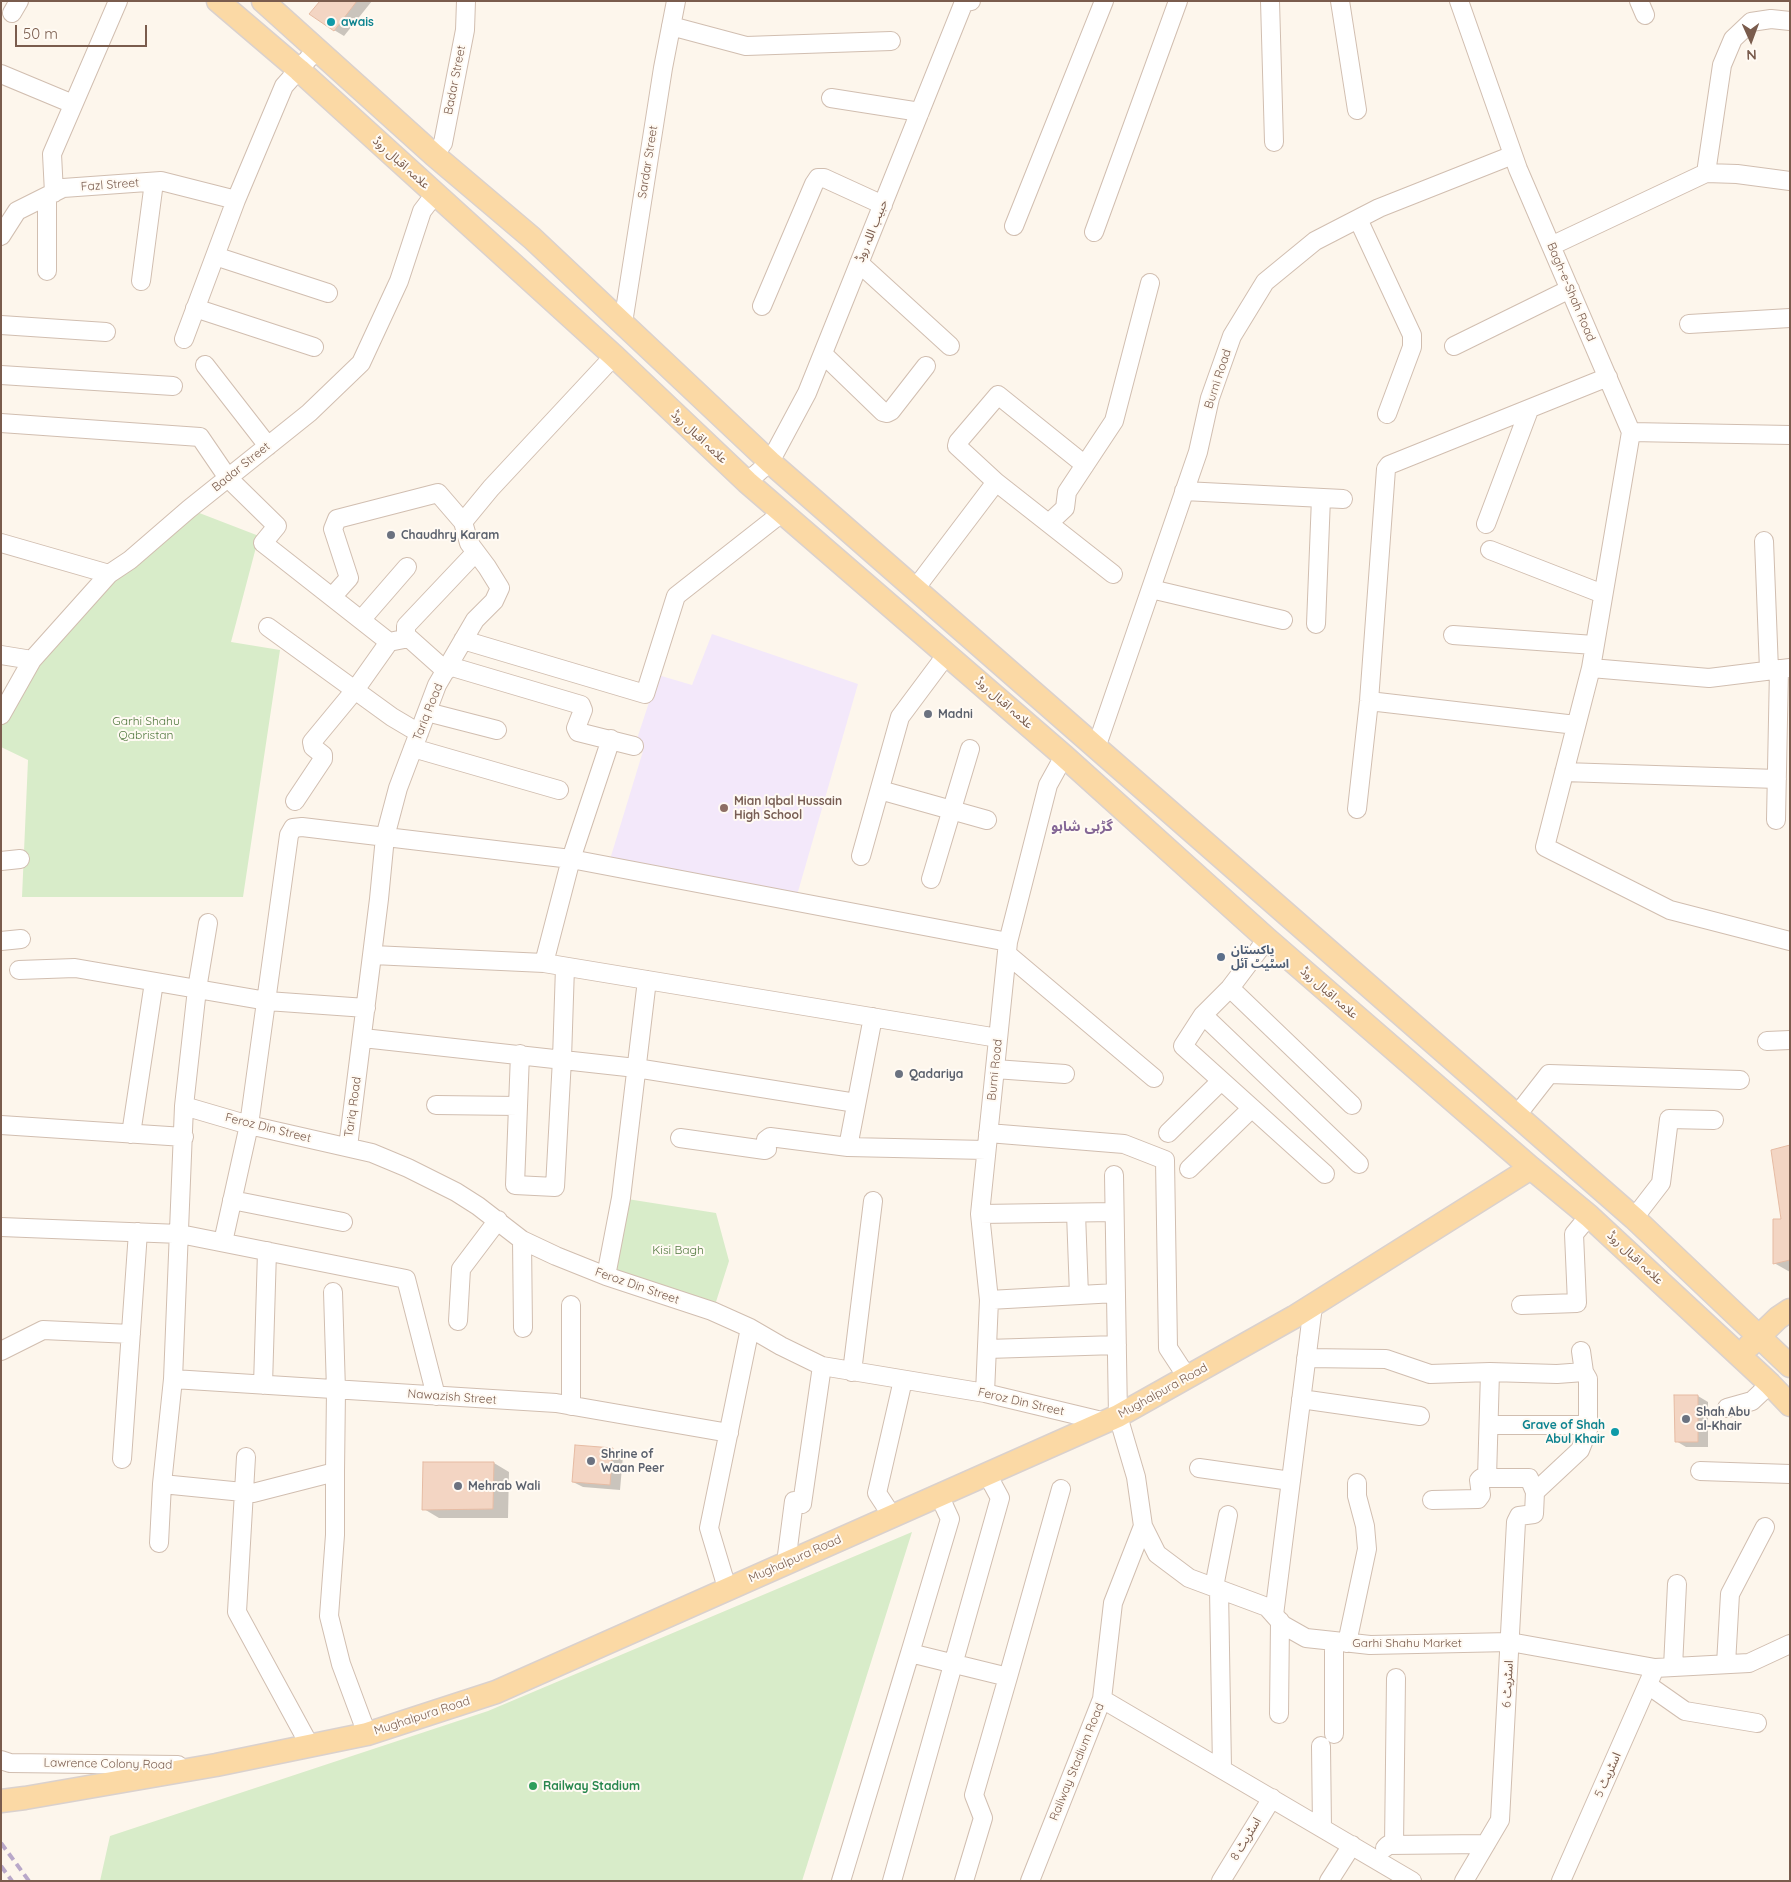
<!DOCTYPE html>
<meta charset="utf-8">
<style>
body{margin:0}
#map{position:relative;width:1791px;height:1882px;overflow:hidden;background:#fdf6ec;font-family:Quicksand,sans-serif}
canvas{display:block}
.frame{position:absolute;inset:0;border:2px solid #7a5c4d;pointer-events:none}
.north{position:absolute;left:1726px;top:15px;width:50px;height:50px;-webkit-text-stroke:4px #fffaf3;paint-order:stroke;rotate:178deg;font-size:14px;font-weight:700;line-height:20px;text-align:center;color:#7a5c4d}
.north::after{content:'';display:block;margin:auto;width:18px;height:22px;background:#7a5c4d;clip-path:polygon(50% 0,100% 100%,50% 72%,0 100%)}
.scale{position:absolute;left:15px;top:25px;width:132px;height:22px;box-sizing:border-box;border:2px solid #7a5c4d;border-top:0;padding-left:6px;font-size:15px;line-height:18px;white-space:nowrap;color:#7a5c4d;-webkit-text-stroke:4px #fffaf3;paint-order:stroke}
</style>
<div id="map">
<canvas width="1791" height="1882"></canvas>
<div class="frame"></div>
<div class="north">N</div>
<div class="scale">50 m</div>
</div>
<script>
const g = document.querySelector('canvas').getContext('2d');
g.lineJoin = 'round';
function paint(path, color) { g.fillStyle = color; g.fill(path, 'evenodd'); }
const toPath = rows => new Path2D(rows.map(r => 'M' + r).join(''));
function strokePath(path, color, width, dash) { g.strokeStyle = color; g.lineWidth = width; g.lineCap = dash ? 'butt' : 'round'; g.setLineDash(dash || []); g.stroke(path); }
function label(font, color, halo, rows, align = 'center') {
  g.font = font + ' Quicksand,"Noto Sans Arabic",sans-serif'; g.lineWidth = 4; g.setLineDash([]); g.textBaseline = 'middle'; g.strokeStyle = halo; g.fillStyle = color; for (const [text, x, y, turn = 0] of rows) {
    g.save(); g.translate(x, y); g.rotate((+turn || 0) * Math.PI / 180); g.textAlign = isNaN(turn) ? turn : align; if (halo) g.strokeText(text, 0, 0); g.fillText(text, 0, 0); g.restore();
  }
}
const education = toPath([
 [712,634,858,684,795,902,608,866,643,751,634,748,658,675,692,685]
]);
const green = toPath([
 [189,509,259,536,231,642,280,650,243,897,22,897,28,760,1,747,1,710,32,660],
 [621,1198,716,1213,729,1261,715,1305,606,1276],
 [912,1532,802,1881,100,1881,110,1836,488,1711]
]);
const shadow = toPath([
 [322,1,372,1,344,36,334,30],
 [1790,1146,1790,1272,1774,1263,1783,1220],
 [1698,1396,1708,1402,1708,1447,1686,1447,1676,1441],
 [576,1447,613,1450,623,1456,620,1490,583,1487,573,1482],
 [494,1463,509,1472,508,1518,439,1518,424,1509]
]);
const building = toPath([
 [320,1,357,1,334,31,309,14,320,1],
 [1790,1145,1790,1260,1773,1264,1773,1219,1781,1219,1771,1150,1790,1145],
 [1674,1395,1698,1395,1698,1442,1675,1442,1674,1395],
 [575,1445,613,1448,610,1485,572,1482,575,1445],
 [423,1462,494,1462,493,1509,422,1510,423,1462]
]);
const minor = toPath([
 [1270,1,1274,142],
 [1340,1,1357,110],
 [1459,1,1518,169,1631,432,1790,435],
 [1639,1,1645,15],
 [12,13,19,1],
 [671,26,746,46,891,41],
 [1,74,73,104],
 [831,98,920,112],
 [434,155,443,143,465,30,466,1],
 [1706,173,1722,65,1733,39,1751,22,1771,19,1790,21],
 [54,193,52,154,118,1],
 [1358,219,1412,335,1412,347,1387,414],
 [1014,226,1104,1],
 [1094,232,1178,1],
 [1,236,17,211,63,188,161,181,236,200],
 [1551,246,1706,173,1737,174,1790,181],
 [215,256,328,293],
 [859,263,950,346],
 [47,271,47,196],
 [141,281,154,182],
 [762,306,814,184,818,178,824,178,883,205],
 [195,308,314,347],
 [623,323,663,68,676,1],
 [1689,324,1790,318],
 [1,325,106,332],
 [184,339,236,200,284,86,317,49],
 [1454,346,1570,289],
 [823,354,883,412,887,413,891,411,926,366],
 [205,365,268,446],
 [1,375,173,386],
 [1,423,200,437,228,478,277,526,263,543,389,642,409,638,446,671],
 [1631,432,1591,668,1545,847,1670,910,1790,941],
 [747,482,770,462,807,393,964,2,971,1],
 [996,482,957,446,958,442,998,395,1085,465],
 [1184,491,1343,499],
 [463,522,491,488,614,356],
 [1049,523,1065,508,1067,492,1114,421,1150,283],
 [1486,524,1529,410],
 [1764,541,1769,670],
 [1,543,109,574],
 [1490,550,1603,594],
 [915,589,996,482,1113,574],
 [1151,589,1283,620],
 [332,597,349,578,333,529,337,519,438,493,463,522,469,543,487,567,500,588,494,601,475,620,437,685,398,788,385,837,379,899,348,1147],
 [361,620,407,567],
 [1316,624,1321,498],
 [268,627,392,717,419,733],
 [1453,635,1594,645],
 [406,639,406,626,476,552],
 [463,640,645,694,676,596,783,512],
 [1,655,32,660],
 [449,666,581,705,583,710,576,728,578,732,634,746],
 [1591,668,1709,678,1790,668],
 [1369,701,1576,725],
 [427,712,497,730],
 [1,715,32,660,109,574,130,560,189,509,309,413,361,363,399,281,422,211,435,194],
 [413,748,559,790],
 [1096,748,1198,452,1210,398,1232,336,1265,282,1315,241,1379,208,1513,155],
 [1564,772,1777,779],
 [880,790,987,820],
 [295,801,323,759,323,755,313,747,312,742,355,690,389,642],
 [1357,809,1369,701,1386,469,1389,465,1608,377],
 [1776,820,1779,669],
 [861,856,900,717,947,654],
 [1,861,20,859],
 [931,879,970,749],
 [1267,939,1230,988,1203,1015,1183,1046,1325,1174],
 [1,941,21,939],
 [1007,954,1154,1078],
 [373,955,544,963,998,1038],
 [544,963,571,859,611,739],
 [19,970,75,968,267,1001,366,1008],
 [1230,988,1352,1105],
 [1203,1015,1359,1164],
 [363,1038,636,1068,856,1103],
 [1767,1041,1790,1040],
 [520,1054,515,1185,555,1187,562,1059,565,967],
 [995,1069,1065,1074],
 [436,1105,518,1106],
 [184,1106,249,1125,372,1153,408,1168,456,1192,478,1206,522,1240,556,1256,606,1276,712,1311,750,1328,781,1346,822,1366,985,1393,1106,1422],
 [1517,1115,1549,1074,1740,1080],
 [1,1125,184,1137],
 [988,1133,1124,1144,1165,1160,1168,1348,1187,1377],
 [1168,1133,1221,1081],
 [131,1134,154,982],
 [680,1138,765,1150,767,1149,766,1140,770,1137,848,1147,986,1150],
 [848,1147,873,1017],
 [1189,1169,1252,1108],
 [1114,1175,1118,1416,1136,1477,1143,1526,1157,1554,1189,1578,1267,1607,1283,1625,1306,1638,1334,1641,1370,1645,1510,1642,1655,1668,1749,1663,1790,1644],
 [232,1200,343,1222],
 [1076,1213,1079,1295],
 [980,1214,1114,1212],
 [1634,1218,1661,1183,1669,1119,1714,1120],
 [1,1227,180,1234,406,1279,436,1396],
 [522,1240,523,1328],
 [223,1242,249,1125,289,835,293,828,302,827,571,859,1008,942],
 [606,1276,621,1198,647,980],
 [333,1292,336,1390,335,1472,335,1535,329,1616,341,1664,367,1734],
 [989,1300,1116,1293],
 [1521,1305,1577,1303,1574,1234,1589,1216],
 [458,1321,461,1269,498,1220],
 [987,1349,1117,1345],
 [1,1351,43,1330,131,1334],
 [1306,1358,1386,1359,1430,1374,1490,1372,1557,1374,1584,1372],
 [852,1372,873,1201],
 [173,1379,556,1403,729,1433],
 [263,1385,267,1251],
 [985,1393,989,1300,980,1214,1008,942,1048,785,1064,756],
 [1301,1399,1420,1416],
 [571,1406,571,1305],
 [1727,1408,1752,1401,1770,1384],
 [1489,1425,1588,1425],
 [246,1457,237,1612,310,1746],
 [122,1459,138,1232],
 [1199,1468,1291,1481],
 [1700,1471,1790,1474],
 [1487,1478,1490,1372],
 [162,1484,173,1379,184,1106,197,989,208,923],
 [1535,1492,1580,1450,1588,1430,1588,1379,1584,1372,1581,1351],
 [939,1495,950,1519,910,1653,1008,1677,974,1795,983,1818,964,1881],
 [1432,1500,1478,1499,1481,1495,1479,1480,1481,1478,1529,1478,1535,1492,1534,1514,1519,1516,1516,1522,1500,1820,1464,1881],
 [892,1516,877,1493,903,1380],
 [159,1543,162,1484,253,1493,335,1472],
 [786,1563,794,1501,802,1504,822,1366],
 [1214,1587,1228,1515],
 [727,1588,709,1528,750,1328],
 [1219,1589,1222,1769],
 [1274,1615,1313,1306],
 [1347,1643,1367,1549,1365,1526,1357,1496,1357,1483],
 [1726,1664,1730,1594,1765,1527],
 [1673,1667,1677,1584],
 [1008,1677,1061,1489],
 [1648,1685,1685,1711,1757,1723],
 [1102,1699,1412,1881],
 [1279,1714,1280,1621],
 [1334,1734,1334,1641],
 [1321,1746,1322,1828],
 [1,1760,10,1763,178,1765],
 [1394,1845,1396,1678],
 [1385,1848,1388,1845,1486,1844],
 [841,1881,910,1653],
 [892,1881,1000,1498,987,1474],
 [1030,1881,1102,1699,1113,1603,1143,1526],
 [1221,1881,1272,1798],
 [1329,1881,1352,1845],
 [1561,1881,1655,1668]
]);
const major = toPath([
 [218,1,299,70,614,356,747,482,1064,756,1267,939,1531,1168,1589,1216,1770,1384,1790,1405],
 [263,1,434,155,532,238,770,462,1634,1218,1790,1366],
 [1749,1346,1778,1318,1790,1310],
 [1,1801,25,1798,216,1765,367,1734,496,1692,1118,1416,1294,1317,1531,1168]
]);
const rail = toPath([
 [1,1843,29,1881],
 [1,1866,12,1881]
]);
const markers = [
 [331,22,5,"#0f9aa8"],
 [391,535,5,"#6b7280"],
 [928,714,5,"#6b7280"],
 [724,808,5,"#8d6e63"],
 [1221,957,5,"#5c6f8a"],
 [899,1074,5,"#6b7280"],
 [1686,1419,5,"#6b7280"],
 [1615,1432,5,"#0f9aa8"],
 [591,1461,5,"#6b7280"],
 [458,1486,5,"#6b7280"],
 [533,1786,5,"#2e9e5b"]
];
const cultureNames = [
 ["awais",341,22],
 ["Grave of Shah",1605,1425,"right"],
 ["Abul Khair",1605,1439,"right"]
];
const streetNames = [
 ["Badar Street",455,80,-79],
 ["Sardar Street",648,162,-81],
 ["علامہ اقبال روڈ",401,163,42],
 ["Fazl Street",110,185,-4],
 ["حبیب اللہ روڈ",872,231,-68],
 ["Bagh-e-Shah Road",1571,292,67],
 ["Burni Road",1218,379,-72],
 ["علامہ اقبال روڈ",699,437,43],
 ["Badar Street",241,467,-39],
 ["علامہ اقبال روڈ",1004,703,41],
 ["Tariq Road",428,712,-68],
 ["علامہ اقبال روڈ",1329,993,41],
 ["Burni Road",995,1070,-84],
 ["Tariq Road",353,1107,-82],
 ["Feroz Din Street",268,1128,14],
 ["علامہ اقبال روڈ",1635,1258,43],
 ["Feroz Din Street",637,1286,19],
 ["Mughalpura Road",1163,1391,-29],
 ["Nawazish Street",452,1397,4],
 ["Feroz Din Street",1021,1402,13],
 ["Mughalpura Road",795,1559,-24],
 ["Garhi Shahu Market",1407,1643],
 ["اسٹریٹ 6",1508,1684,-87],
 ["Mughalpura Road",422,1716,-18],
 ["Railway Stadium Road",1077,1762,-68],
 ["Lawrence Colony Road",108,1764,1],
 ["اسٹریٹ 5",1608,1775,-66],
 ["اسٹریٹ 8",1246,1839,-59]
];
const worshipNames = [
 ["Chaudhry Karam",401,535],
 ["Madni",938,714],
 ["Qadariya",909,1074],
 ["Shah Abu",1696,1412],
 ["al-Khair",1696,1426],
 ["Shrine of",601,1454],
 ["Waan Peer",601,1468],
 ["Mehrab Wali",468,1486]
];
const parkNames = [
 ["Garhi Shahu",146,721],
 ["Qabristan",146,735],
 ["Kisi Bagh",678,1250]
];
const educationNames = [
 ["Mian Iqbal Hussain",734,801],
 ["High School",734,815]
];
const serviceNames = [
 ["پاکستان",1231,950],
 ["اسٹیٹ آئل",1231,964]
];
const leisureNames = [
 ["Railway Stadium",543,1786]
];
const neighbourhoodNames = [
 ["گڑہی شاہو",1082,827]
];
paint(education, '#f3e8fa');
paint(green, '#d8ecc9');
paint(shadow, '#0003');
paint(building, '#f3d5c3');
strokePath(building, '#e6bba3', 1);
strokePath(minor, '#d1beb0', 20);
strokePath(major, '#dad1cd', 25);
strokePath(minor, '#fff', 18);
strokePath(major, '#fbd9a5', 22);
strokePath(rail, '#b9a8c9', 4, [8, 5]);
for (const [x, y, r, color] of markers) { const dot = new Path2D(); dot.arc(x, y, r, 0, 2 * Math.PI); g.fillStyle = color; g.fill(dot); strokePath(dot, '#fffaf3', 2); }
label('bold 12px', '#0d838f', '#fffaf3', cultureNames, 'left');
label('12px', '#7a5c4d', '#fffaf3', streetNames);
label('bold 12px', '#5b616d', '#fffaf3', worshipNames, 'left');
label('12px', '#537a41', '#fffaf3', parkNames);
label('bold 12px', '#785e54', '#fffaf3', educationNames, 'left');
label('bold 12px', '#4e5e75', '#fffaf3', serviceNames, 'left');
label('bold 12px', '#27864d', '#fffaf3', leisureNames, 'left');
label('bold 14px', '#846695', '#fffaf3', neighbourhoodNames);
</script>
